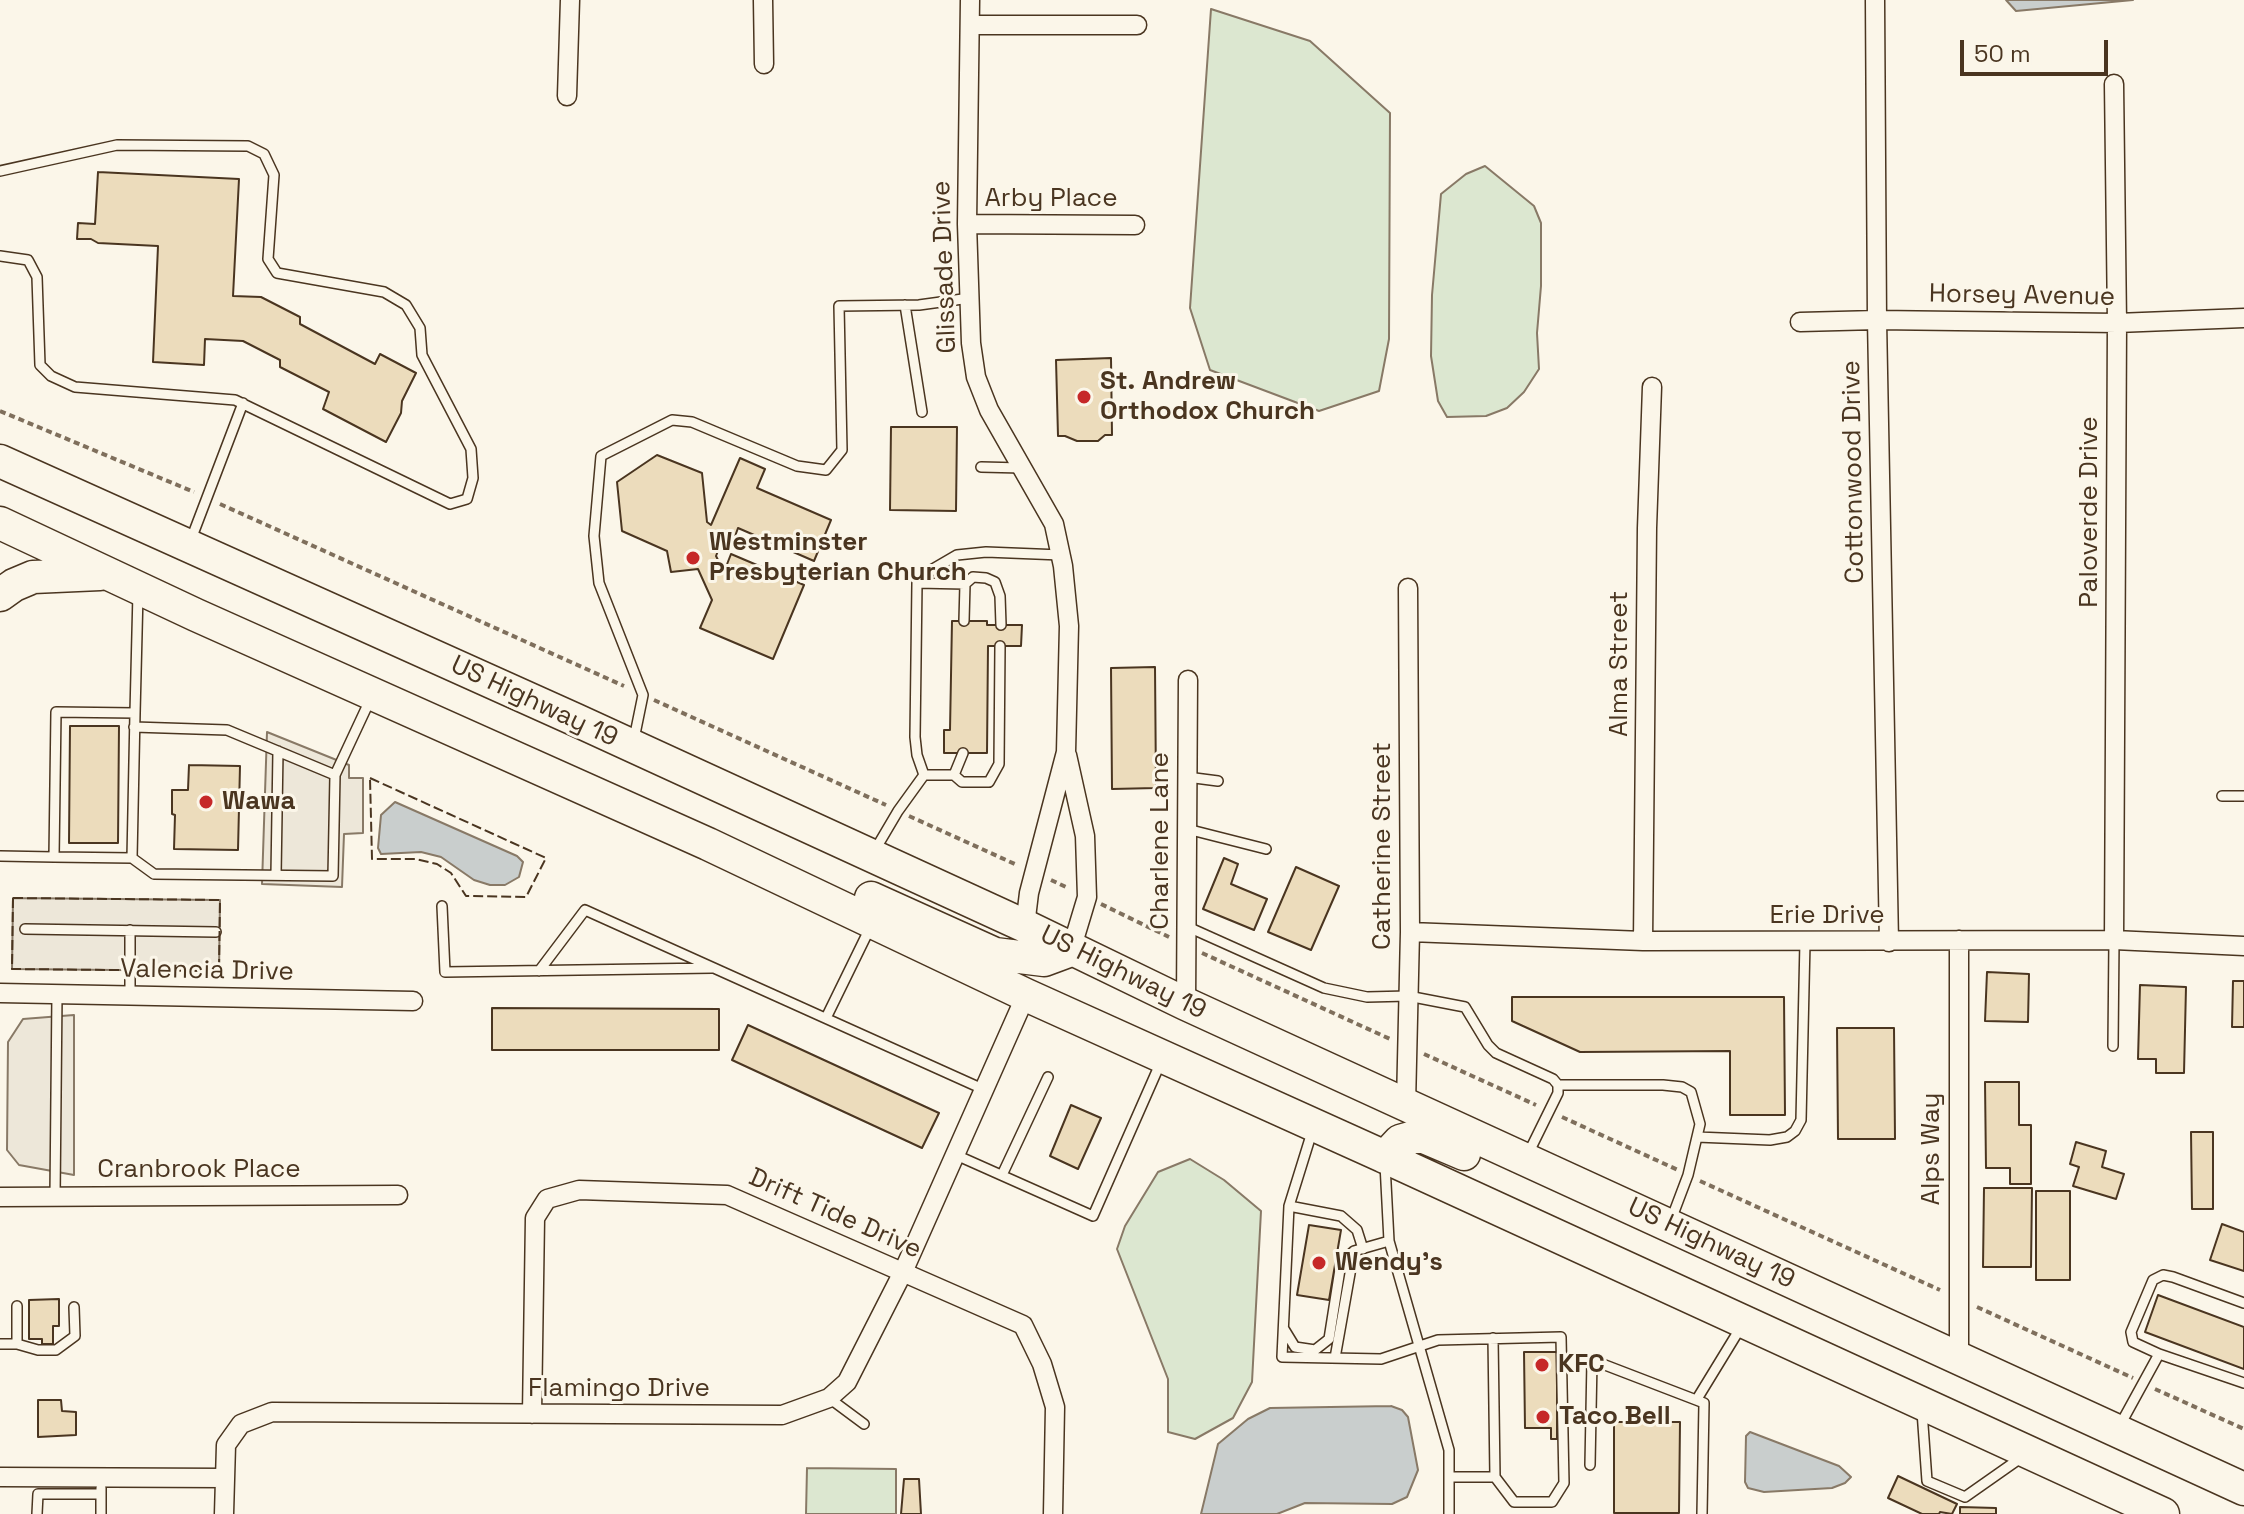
<!DOCTYPE html>
<style>
body{margin:0}
#map{position:relative;width:2244px;height:1514px;overflow:hidden;background:#fbf6e9;font-family:"Space Grotesk",sans-serif}
canvas{display:block}
.scale{position:absolute;left:1960px;top:40px;width:148px;height:36px;box-sizing:border-box;border:4px solid #4a3520;border-top:0;padding-left:10px;font-size:24px;line-height:28px;white-space:nowrap;color:#4a3520;-webkit-text-stroke:6px #fbf6e9;paint-order:stroke}
</style>
<div id="map">
<canvas width="2244" height="1514"></canvas>
<div class="scale">50 m</div>
</div>
<script>
const g = document.querySelector('canvas').getContext('2d');
g.lineJoin = 'round';
function paint(path, color) { g.fillStyle = color; g.fill(path, 'evenodd'); }
const toPath = rows => new Path2D(rows.map(r => 'M' + r).join(''));
function strokePath(path, color, width, dash) { g.strokeStyle = color; g.lineWidth = width; g.lineCap = dash ? 'butt' : 'round'; g.setLineDash(dash || []); g.stroke(path); }
function label(font, color, halo, rows, align = 'center') {
  g.font = font + ' "Space Grotesk",sans-serif'; g.lineWidth = 6; g.setLineDash([]); g.textBaseline = 'middle'; g.strokeStyle = halo; g.fillStyle = color; for (const [text, x, y, turn = 0] of rows) {
    g.save(); g.translate(x, y); g.rotate((+turn || 0) * Math.PI / 180); g.textAlign = isNaN(turn) ? turn : align; if (halo) g.strokeText(text, 0, 0); g.fillText(text, 0, 0); g.restore();
  }
}
const green = toPath([
 [1211,9,1310,41,1390,113,1389,339,1379,391,1319,411,1210,370,1190,308,1211,9],
 [1485,166,1534,206,1541,223,1541,286,1537,333,1539,369,1524,392,1507,408,1486,416,1447,417,1438,401,1431,356,1432,295,1441,194,1466,174,1485,166],
 [1190,1159,1224,1180,1261,1211,1252,1382,1233,1418,1195,1439,1168,1432,1168,1379,1117,1249,1125,1226,1158,1172,1190,1159],
 [807,1468,896,1469,896,1514,806,1514,807,1468]
]);
const parking = toPath([
 [267,732,349,765,349,778,363,778,363,833,344,834,342,887,262,884,267,732],
 [13,898,220,900,219,971,12,969,13,898],
 [74,1015,74,1175,19,1165,7,1150,8,1042,23,1019,74,1015]
]);
const water = toPath([
 [2006,0,2133,0,2016,11,2006,0],
 [395,802,517,856,523,862,519,877,505,885,490,885,474,880,441,857,421,852,381,854,378,848,381,815,395,802],
 [1391,1406,1402,1410,1408,1417,1418,1470,1407,1497,1392,1504,1305,1503,1277,1514,1201,1514,1218,1444,1248,1419,1270,1408,1391,1406],
 [1750,1432,1839,1466,1851,1477,1845,1483,1832,1488,1764,1492,1748,1488,1745,1482,1746,1436,1750,1432]
]);
const building = toPath([
 [98,172,239,179,233,296,261,297,300,317,300,324,375,364,380,354,416,373,402,401,401,413,386,442,323,409,329,392,280,367,280,360,243,341,205,339,204,365,153,362,158,246,98,243,91,239,77,239,78,223,95,224,98,172],
 [1111,358,1112,435,1105,435,1098,441,1077,441,1065,436,1058,436,1056,360,1111,358],
 [891,427,957,427,956,511,890,510,891,427],
 [657,455,702,473,707,522,711,525,740,458,765,469,757,488,831,520,814,561,738,528,733,542,723,538,716,556,724,572,731,554,804,585,773,659,700,628,712,600,698,569,671,572,667,551,622,531,617,482,657,455],
 [952,621,987,621,987,625,1022,625,1021,646,988,646,987,753,944,753,944,730,950,730,952,621],
 [1155,667,1156,788,1112,789,1111,668,1155,667],
 [70,726,119,726,118,843,69,843,70,726],
 [189,765,240,766,238,850,174,849,175,815,172,814,172,790,188,790,189,765],
 [1224,858,1238,864,1231,884,1267,899,1254,930,1203,909,1224,858],
 [1296,867,1339,886,1311,950,1268,932,1296,867],
 [1987,972,2029,974,2028,1022,1985,1021,1987,972],
 [2233,981,2244,981,2244,1027,2232,1027,2233,981],
 [2140,985,2186,987,2184,1073,2156,1073,2156,1059,2138,1059,2140,985],
 [1512,997,1784,997,1785,1115,1730,1115,1730,1051,1580,1052,1512,1021,1512,997],
 [492,1008,719,1009,719,1050,492,1050,492,1008],
 [748,1025,939,1113,922,1148,732,1060,748,1025],
 [1837,1028,1894,1028,1895,1139,1838,1139,1837,1028],
 [1985,1082,2019,1082,2019,1125,2031,1125,2031,1184,2010,1184,2010,1168,1986,1168,1985,1082],
 [1071,1105,1101,1118,1078,1169,1050,1156,1071,1105],
 [2191,1132,2213,1132,2213,1209,2192,1209,2191,1132],
 [2076,1142,2106,1151,2102,1167,2124,1174,2116,1199,2073,1186,2079,1167,2070,1164,2076,1142],
 [1984,1188,2032,1188,2031,1267,1983,1267,1984,1188],
 [2036,1191,2070,1191,2070,1280,2036,1280,2036,1191],
 [2222,1224,2244,1232,2244,1271,2210,1260,2222,1224],
 [1309,1225,1341,1230,1329,1300,1297,1295,1309,1225],
 [2158,1295,2244,1327,2244,1369,2145,1332,2158,1295],
 [59,1299,59,1326,53,1326,53,1344,42,1344,42,1339,29,1339,29,1300,59,1299],
 [1524,1352,1557,1352,1557,1439,1551,1439,1551,1428,1525,1428,1524,1352],
 [38,1400,61,1400,62,1411,76,1412,76,1435,38,1437,38,1400],
 [1614,1422,1680,1422,1679,1513,1614,1513,1614,1422],
 [1898,1476,1957,1504,1952,1514,1940,1512,1939,1514,1922,1514,1888,1498,1898,1476],
 [904,1479,919,1479,921,1514,901,1514,904,1479],
 [1960,1507,1996,1508,1996,1514,1960,1514,1960,1507]
]);
const path = toPath([
 [0,411,194,492],
 [220,504,624,686],
 [654,700,886,805],
 [909,816,1017,865],
 [1051,880,1068,888],
 [1101,904,1169,937],
 [1202,953,1390,1039],
 [1424,1054,1536,1105],
 [1562,1117,1678,1170],
 [1700,1181,1940,1290],
 [1977,1307,2133,1378],
 [2155,1389,2244,1429]
]);
const lane = toPath([
 [0,171,117,145,248,146,264,154,274,175,268,259,277,273,384,292,406,305,420,328,422,355,471,449,473,478,467,499,450,504,235,400,75,387,51,376,40,365,37,277,28,260,0,256],
 [905,305,922,412],
 [981,467,1022,468],
 [190,542,243,403],
 [917,583,965,584],
 [964,621,965,584,973,577,986,578,995,582,1000,596,1001,625],
 [135,713,138,593],
 [134,727,227,730,335,775],
 [634,739,643,695,599,583,594,536,601,456,672,420,692,422,797,466,826,470,842,450,839,306,919,305,970,298],
 [963,753,954,775,962,782,989,782,999,764,1000,646],
 [924,775,917,755,915,737,917,583,933,569,957,555,986,552,1061,555],
 [924,775,954,775],
 [1187,777,1218,781],
 [2222,796,2244,796],
 [1187,829,1266,849],
 [875,850,898,811,924,775],
 [0,856,54,857],
 [132,858,135,713,56,712,54,857,132,858,154,874,333,876,335,775,370,700],
 [276,875,278,751],
 [442,906,445,972,712,968],
 [1188,927,1324,988,1367,997,1408,996,1465,1007,1488,1045,1496,1053,1553,1079,1558,1085,1558,1093,1527,1156],
 [25,929,216,932],
 [539,971,585,910,985,1090],
 [130,995,130,930],
 [826,1018,870,928],
 [2113,1046,2114,940],
 [1558,1085,1663,1085,1682,1087,1691,1092,1700,1124,1688,1175,1671,1220],
 [1312,1132,1289,1206,1282,1357,1381,1359,1438,1340,1561,1337,1564,1483,1552,1502,1514,1502,1495,1477],
 [1697,1137,1770,1140,1787,1137,1795,1131,1801,1120,1805,942],
 [956,1155,1093,1216,1160,1064],
 [1385,1164,1389,1241,1449,1450,1449,1514],
 [1002,1175,1048,1077],
 [55,1196,57,994],
 [1289,1206,1341,1216,1357,1230,1363,1249],
 [1284,1329,1295,1347,1315,1350,1329,1339,1341,1263,1354,1251],
 [0,1344,17,1344,17,1306],
 [17,1344,38,1350,56,1350,75,1336,74,1307],
 [2159,1354,2133,1342,2131,1332,2153,1280,2163,1275,2173,1277,2244,1303],
 [1335,1358,1354,1251,1389,1241],
 [829,1398,864,1424],
 [1697,1399,1741,1327],
 [1922,1411,1927,1481,1965,1497,2022,1457],
 [2119,1427,2159,1354,2244,1383],
 [1590,1465,1592,1360,1704,1403,1702,1514],
 [1449,1477,1495,1477,1493,1338],
 [37,1514,38,1494,101,1494],
 [101,1514,101,1488]
]);
const street = toPath([
 [763,0,764,64],
 [970,0,967,224,971,343,976,377,989,410,1054,524,1063,566,1069,626,1066,752,1029,893,1025,926],
 [1875,0,1877,320,1889,942],
 [970,25,1137,25],
 [2114,84,2117,323,2114,940],
 [567,96,570,0],
 [967,224,1135,225],
 [1800,322,1877,320,2117,323,2244,318],
 [1067,755,1085,836,1087,897,1071,950],
 [1410,932,1643,941,2114,940,2244,946],
 [1959,940,1959,1358],
 [1643,941,1647,528,1652,387],
 [0,993,413,1001],
 [1186,1004,1188,680],
 [1406,1104,1410,932,1408,588],
 [0,1197,398,1195],
 [532,1414,535,1218,547,1199,579,1190,727,1195,1023,1325,1042,1364,1055,1407,1053,1514],
 [0,1477,225,1478],
 [224,1514,226,1445,241,1424,272,1412,782,1415,829,1398,847,1382,903,1272,1026,995]
]);
const highway = toPath([
 [0,461,576,720,1025,926,1186,1004,2244,1489],
 [0,523,196,615,708,844,1026,995,1385,1157,2163,1514],
 [0,595,14,585,33,577,100,574],
 [871,898,995,954,1044,960,1071,950],
 [1385,1157,1400,1141,1414,1137,1424,1137,1464,1154]
]);
const fence = toPath([
 [370,778,546,858,526,897,466,896,451,873,437,864,415,859,372,859,370,778],
 [13,898,220,900,219,971,12,969,13,898]
]);
const markers = [
 [1084,397,8,"#c62828"],
 [693,558,8,"#c62828"],
 [206,802,8,"#c62828"],
 [1319,1263,8,"#c62828"],
 [1542,1365,8,"#c62828"],
 [1543,1417,8,"#c62828"]
];
const streetNames = [
 ["Arby Place",1051,199],
 ["Glissade Drive",945,267,-92],
 ["Horsey Avenue",2022,296,1],
 ["Cottonwood Drive",1854,472,-91],
 ["Paloverde Drive",2090,512,-90],
 ["Alma Street",1620,664,-90],
 ["US Highway 19",534,702,25],
 ["Charlene Lane",1161,841,-90],
 ["Catherine Street",1383,846,-90],
 ["Erie Drive",1827,916],
 ["Valencia Drive",207,971,1],
 ["US Highway 19",1123,973,26],
 ["Alps Way",1932,1149,-90],
 ["Cranbrook Place",199,1170],
 ["Drift Tide Drive",835,1214,24],
 ["US Highway 19",1711,1244,25],
 ["Flamingo Drive",619,1389]
];
const poiNames = [
 ["St. Andrew",1100,382],
 ["Orthodox Church",1100,412],
 ["Westminster",709,543],
 ["Presbyterian Church",709,573],
 ["Wawa",222,802],
 ["Wendy's",1335,1263],
 ["KFC",1558,1365],
 ["Taco Bell",1559,1417]
];
paint(green, '#dce7d0');
strokePath(green, '#887966', 2);
paint(parking, '#ede7d9');
strokePath(parking, '#887966', 2);
paint(water, '#c9cecd');
strokePath(water, '#887966', 2);
paint(building, '#ecdcbc');
strokePath(building, '#4a3520', 2);
strokePath(lane, '#4a3520', 12);
strokePath(street, '#4a3520', 21);
strokePath(highway, '#4a3520', 35);
strokePath(path, '#7f6f5c', 4, [6, 4]);
strokePath(lane, '#fbf6e9', 9);
strokePath(street, '#fbf6e9', 18);
strokePath(highway, '#fbf6e9', 32);
strokePath(fence, '#4a3520', 2, [10, 4]);
for (const [x, y, r, color] of markers) { const dot = new Path2D(); dot.arc(x, y, r, 0, 2 * Math.PI); g.fillStyle = color; g.fill(dot); strokePath(dot, '#fbf6e9', 3); }
label('26px', '#4a3520', '#fbf6e9', streetNames);
label('bold 26px', '#4a3520', '#fbf6e9', poiNames, 'left');
</script>
